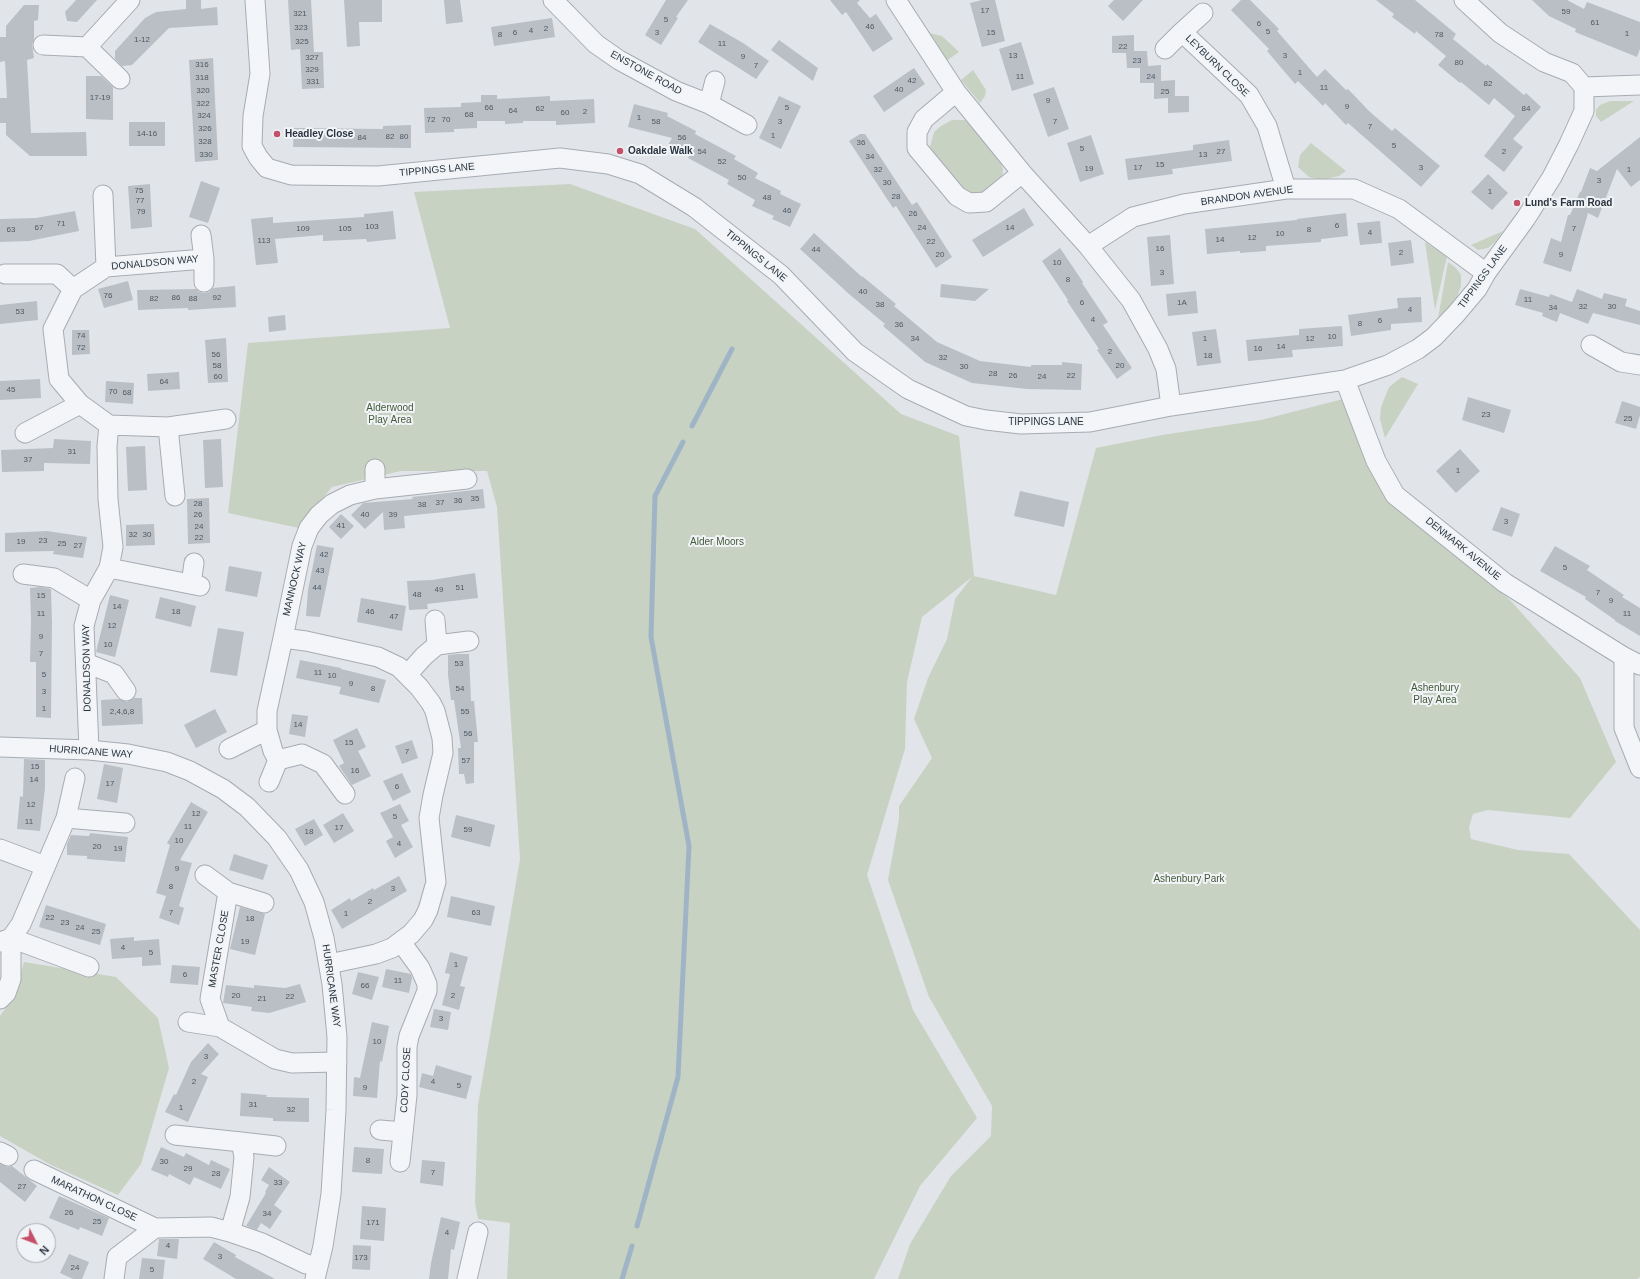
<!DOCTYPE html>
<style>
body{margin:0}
#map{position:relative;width:1640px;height:1279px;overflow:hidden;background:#e1e5e9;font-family:Arial,sans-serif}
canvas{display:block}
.north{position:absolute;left:16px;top:1223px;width:40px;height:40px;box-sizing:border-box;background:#f1f4f7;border:1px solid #a2a7ae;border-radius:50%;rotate:132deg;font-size:11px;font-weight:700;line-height:16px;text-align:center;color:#2b3440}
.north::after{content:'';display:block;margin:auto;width:14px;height:18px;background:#c5506a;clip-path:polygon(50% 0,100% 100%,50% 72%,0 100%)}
</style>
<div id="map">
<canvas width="1640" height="1279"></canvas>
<div class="north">N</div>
</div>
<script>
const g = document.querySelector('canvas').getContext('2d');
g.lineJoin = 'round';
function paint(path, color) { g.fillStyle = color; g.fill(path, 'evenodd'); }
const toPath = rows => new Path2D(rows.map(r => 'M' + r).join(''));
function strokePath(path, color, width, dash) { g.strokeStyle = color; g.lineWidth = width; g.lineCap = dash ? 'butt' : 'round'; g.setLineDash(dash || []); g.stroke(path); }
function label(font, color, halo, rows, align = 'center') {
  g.font = font + ' Arial,sans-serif'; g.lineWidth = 4; g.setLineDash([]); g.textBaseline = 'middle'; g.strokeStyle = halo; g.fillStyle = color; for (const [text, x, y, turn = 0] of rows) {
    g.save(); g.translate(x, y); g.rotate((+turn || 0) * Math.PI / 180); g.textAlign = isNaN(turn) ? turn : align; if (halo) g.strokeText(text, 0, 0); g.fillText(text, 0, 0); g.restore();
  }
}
const green = toPath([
 [929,33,942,36,959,52,945,62,926,34],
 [973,70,986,90,985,96,980,103,961,80],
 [1610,101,1634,101,1601,122,1596,116,1596,110,1600,105],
 [952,120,965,120,1000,160,1003,169,1002,178,983,196,961,192,930,147,934,132,941,126],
 [1311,143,1346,171,1339,176,1322,180,1309,177,1298,167,1300,155],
 [570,184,695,229,901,414,959,436,974,576,1056,595,1096,448,1162,435,1261,420,1347,398,1390,494,1433,536,1510,600,1580,678,1616,762,1570,818,1488,810,1473,814,1469,827,1471,839,1518,850,1569,854,1640,930,1640,1277,1637,1279,898,1279,910,1244,951,1176,991,1136,992,1106,929,997,888,880,899,819,899,806,932,758,914,719,928,678,947,639,955,599,972,577,922,617,907,682,905,749,867,875,913,1010,977,1118,920,1186,874,1279,507,1279,510,1223,478,1219,475,1203,478,1105,520,859,497,507,487,471,401,471,332,487,299,528,228,513,248,343,450,328,414,192],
 [1503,231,1496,241,1488,248,1478,250,1471,245],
 [1425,242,1447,256,1435,310],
 [1448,262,1456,268,1461,275,1461,286,1455,302,1438,318],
 [1402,377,1418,384,1385,438,1380,419,1381,407,1389,387],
 [24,962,116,977,158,1018,169,1068,141,1164,118,1195,51,1165,0,1136,0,1016,14,996]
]);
const stream = toPath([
 [692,426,732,349],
 [637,1226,678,1077,689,846,651,637,655,496,683,442],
 [622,1279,632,1246]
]);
const building = toPath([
 [76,0,97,0,77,22,67,21,65,12],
 [186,0,201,0,201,9,217,7,218,25,169,28,132,65,122,66,115,59,115,51,145,18,156,12,186,9],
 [288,0,311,0,314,52,323,52,324,88,302,89,300,49,291,50],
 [344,0,382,0,382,22,359,22,360,46,347,47],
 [444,0,460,0,463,22,446,24],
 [666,0,688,0,676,17,678,18,661,45,645,35],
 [830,0,860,0,857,3,870,18,876,14,893,39,873,52,846,12,842,15],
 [982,0,995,0,1005,41,982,47,970,3],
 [1114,0,1143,0,1123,21,1108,6],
 [1241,0,1250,0,1279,29,1277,31,1317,77,1325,69,1346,90,1348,89,1369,111,1392,131,1395,128,1440,166,1421,187,1348,123,1346,125,1325,103,1323,106,1298,81,1295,84,1267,51,1269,49,1231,10],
 [1376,0,1415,0,1456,34,1453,39,1486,66,1487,64,1524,95,1526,93,1541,107,1513,139,1523,147,1504,172,1484,156,1515,116,1494,98,1489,105,1461,82,1460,83,1438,65,1446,56,1416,31,1415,34,1392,17,1394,14],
 [1532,0,1567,0,1584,9,1587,2,1640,22,1640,49,1637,57,1575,32,1576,29,1549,16],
 [24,5,39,5,38,20,34,21,34,39,32,44,34,58,27,60,31,133,86,132,87,156,30,156,6,135,6,123,0,123,0,98,7,98,5,61,0,62,0,37,6,37,6,26],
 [552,18,555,37,494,46,491,27],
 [710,24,743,43,769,61,756,79,698,42],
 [1134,35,1134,51,1147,51,1148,66,1161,65,1161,81,1175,80,1175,96,1189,96,1189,112,1168,113,1168,98,1154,99,1154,83,1140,83,1140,68,1127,68,1126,53,1112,53,1112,36],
 [779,40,818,68,813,81,771,50],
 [1021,42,1034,84,1012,91,999,49],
 [213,58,218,160,195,162,189,60],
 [914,68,925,84,884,112,873,96],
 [86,76,101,76,113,87,113,120,86,119],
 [1054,87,1069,129,1048,137,1033,94],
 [481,95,497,95,497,99,550,96,550,101,594,99,595,123,556,125,556,121,523,121,523,123,505,124,505,121,477,121,477,128,454,129,454,132,425,133,424,108,461,107,461,103,481,102],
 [779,96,801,106,781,149,759,138],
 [634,104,668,113,667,116,696,131,695,134,736,156,734,159,758,173,755,178,781,191,780,194,801,204,790,227,772,219,774,216,752,206,755,200,727,184,729,180,688,158,690,155,668,145,672,138,628,127],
 [129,122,165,122,165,146,129,146],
 [411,125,411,148,293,147,294,128,383,129,383,126],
 [860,134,865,134,912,205,917,202,952,257,936,268,896,206,893,208,849,141],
 [1091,135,1104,174,1080,182,1067,143],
 [1640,137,1640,180,1631,187,1617,169,1598,218,1588,213,1571,272,1543,263,1551,238,1561,242,1568,215,1570,215,1580,192,1581,192,1590,168,1597,171],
 [1229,140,1232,161,1172,169,1173,174,1128,180,1125,159,1193,150,1193,145],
 [1488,174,1508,193,1492,210,1471,192],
 [201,181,220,188,208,223,189,217],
 [150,184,152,227,131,229,128,186],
 [1024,208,1034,225,983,257,972,240],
 [75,211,79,231,29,241,0,242,0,219,36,218],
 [393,211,396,239,367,242,366,239,323,241,323,235,275,239,278,263,256,265,251,219,273,217,273,223,364,217,364,214],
 [1346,213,1348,236,1321,239,1321,242,1266,246,1266,251,1240,253,1240,251,1207,254,1205,229,1297,220,1297,219],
 [1380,221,1382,243,1360,245,1357,223],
 [814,233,862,277,862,276,896,304,894,306,937,342,980,361,1031,367,1031,365,1062,365,1062,362,1082,364,1081,390,1027,389,972,383,925,362,883,326,885,324,849,294,800,249],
 [1170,235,1174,284,1151,286,1147,237],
 [1411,240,1414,263,1391,266,1388,243],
 [1060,248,1083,282,1082,283,1108,322,1103,325,1132,368,1117,379,1097,350,1099,349,1067,301,1068,300,1042,261],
 [128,281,133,300,104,308,98,289],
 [941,284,989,289,975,301,940,297],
 [235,286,236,307,188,310,188,308,138,310,137,290,196,289,199,292,204,293,209,292,213,288],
 [1520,289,1549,297,1550,294,1572,302,1577,289,1602,299,1604,293,1627,299,1625,306,1640,311,1640,325,1593,313,1588,324,1560,313,1557,322,1542,316,1543,313,1515,305],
 [1196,291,1198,313,1168,316,1166,294],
 [1421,297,1422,322,1391,324,1391,330,1351,336,1348,315,1398,308,1397,298],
 [37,301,38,320,0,324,0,305],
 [285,315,286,330,269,332,268,317],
 [1342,326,1343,346,1292,350,1293,357,1248,361,1246,340,1299,335,1299,329],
 [1216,329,1221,363,1197,366,1192,332],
 [72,330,89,330,90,354,72,355],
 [226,338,228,382,208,383,205,340],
 [179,372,180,389,148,391,147,374],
 [40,379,41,398,0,400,0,381],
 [106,381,134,383,133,404,105,402],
 [1468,397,1511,410,1504,433,1462,420],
 [1622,401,1640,407,1640,415,1636,429,1615,423],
 [54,439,91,441,90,464,44,463,44,471,2,472,1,450,53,448],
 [221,439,223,487,205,488,203,440],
 [145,446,147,490,128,491,126,447],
 [1460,449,1480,471,1456,493,1436,471],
 [483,489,485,508,404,516,405,528,384,530,383,512,365,529,351,515,363,503,413,499,412,497],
 [1020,491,1069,502,1064,527,1014,516],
 [209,498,210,543,188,544,187,499],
 [1501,507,1520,514,1512,537,1492,530],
 [341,514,354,526,341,539,329,527],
 [154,524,155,545,126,546,126,525],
 [47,531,87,537,83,558,53,554,54,551,5,552,5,533],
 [317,545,334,548,320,617,306,616,308,590],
 [1555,546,1590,566,1587,570,1624,595,1622,597,1640,608,1640,636,1615,621,1615,620,1585,599,1586,597,1540,571],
 [229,566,262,572,257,597,225,591],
 [475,573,478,598,427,604,428,609,409,610,407,581,432,580],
 [40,587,51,589,52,623,51,718,36,717,36,662,30,662,31,620,30,588],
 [110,595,129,600,115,657,96,652],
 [160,597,196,606,191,627,155,618],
 [361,598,406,606,402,631,357,622],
 [218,628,244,632,237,676,210,672],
 [458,654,469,654,471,701,474,701,478,742,474,742,474,783,466,784,464,774,459,774,458,748,461,748,454,700,451,700,448,675,448,655],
 [300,660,341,668,341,669,386,680,379,703,339,694,341,687,296,678],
 [134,698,142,698,143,724,102,726,101,700,119,699,127,702],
 [215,709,227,732,196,748,184,725],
 [292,714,308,716,305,737,289,734],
 [357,728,366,747,358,751,371,776,352,785,339,766,344,763,333,740],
 [412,740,418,758,402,764,395,746],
 [24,759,45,760,45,788,40,831,17,829,20,796,23,797],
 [104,764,123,768,117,803,97,799],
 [402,773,411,792,393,801,383,781],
 [191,802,208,812,180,860,192,863,179,906,184,908,179,925,159,918,166,896,156,893,170,845,167,843],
 [400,804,409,821,401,825,413,847,395,858,386,841,393,837,380,813],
 [343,813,354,831,334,843,323,825],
 [456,815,495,825,490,847,451,837],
 [314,819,323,835,305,846,295,829],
 [90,833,128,837,125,862,87,859,87,856,67,855,67,844,71,835,89,836],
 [234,854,268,865,263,880,229,870],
 [399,876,407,891,342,929,331,910,350,898,351,901,373,888,374,890],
 [451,896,495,906,491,926,447,917],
 [46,905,106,924,100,945,39,927],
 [240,907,265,914,255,955,230,949],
 [134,937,134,941,159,939,161,965,142,966,142,957,112,959,110,939],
 [450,952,468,957,460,986,465,987,459,1010,442,1005,450,974,445,973],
 [172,965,200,967,198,985,170,983],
 [386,969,411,974,412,978,409,993,382,987],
 [358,972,379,977,372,1000,352,994],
 [300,984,306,1002,269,1013,251,1011,252,1007,223,1003,226,985,254,988,254,985,285,988],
 [434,1009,451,1012,448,1030,430,1027],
 [372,1022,389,1026,382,1062,380,1061,377,1098,353,1096,354,1077,360,1078],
 [208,1043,219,1054,201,1074,208,1077,188,1122,165,1112,174,1094,176,1095,191,1062],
 [436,1065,472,1076,466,1099,419,1087,422,1073,433,1076],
 [241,1093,267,1095,266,1097,309,1098,309,1122,273,1121,273,1118,240,1116],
 [161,1147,184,1157,186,1153,209,1165,211,1160,230,1169,221,1189,194,1177,190,1185,169,1174,168,1177,151,1170],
 [354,1147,384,1149,382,1174,352,1172],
 [422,1160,445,1162,443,1186,420,1183],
 [0,1164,8,1167,12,1166,37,1186,25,1202,0,1182],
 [269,1167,290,1182,274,1205,282,1211,270,1229,261,1223,257,1230,246,1226,266,1193,265,1192,269,1185,261,1180],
 [59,1196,109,1218,102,1236,80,1227,79,1230,49,1218],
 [362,1206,386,1208,384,1241,360,1239],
 [441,1217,460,1222,454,1250,451,1249,448,1279,429,1279,431,1263],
 [159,1239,179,1239,177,1259,157,1256],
 [214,1242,236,1255,235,1257,275,1279,236,1279,203,1259],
 [353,1245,371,1246,370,1270,352,1269],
 [69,1254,89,1262,82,1279,73,1279,60,1273],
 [142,1258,165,1260,163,1279,139,1279]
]);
const street = toPath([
 [255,0,260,74,253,116,252,146,258,157,267,168,291,175,378,176,560,158,608,164,640,174,694,207,781,275,855,352,908,389,966,416,986,420,1021,424,1090,422,1171,406,1345,380,1388,365,1418,349,1434,337,1456,314,1477,289,1486,273,1526,218,1552,177,1569,144,1584,111,1584,87],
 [553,0,596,44,619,60,676,91,709,104,747,125],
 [896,0,956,92,1022,173,1088,246,1131,300,1158,349,1166,369,1171,406],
 [1464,0,1500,33,1544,62,1572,73,1584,87],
 [1182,32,1203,13],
 [43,45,87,47],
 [1165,49,1182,32,1249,95,1267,126,1286,189],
 [120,79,87,47,130,0],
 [1584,87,1640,85],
 [956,92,924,119,917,132,917,148,957,196,969,203,986,202,1022,173],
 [709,104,715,81],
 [103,195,106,267],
 [201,235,204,259],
 [1088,246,1133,217,1184,204,1286,189,1354,189,1399,209,1486,273],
 [5,274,57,274,73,289],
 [1591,345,1621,362,1640,365],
 [1345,380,1376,461,1395,495,1505,583,1624,657,1640,665],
 [109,425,168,427,226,419],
 [168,427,175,496],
 [25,433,80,404],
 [375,489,375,469],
 [109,568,200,586],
 [23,574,54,578,91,600],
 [191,584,194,563],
 [435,620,437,645],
 [283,638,267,711,267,730,273,751,278,760,302,754,323,764,345,794],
 [1624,657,1624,728,1640,768],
 [86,663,114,674,126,691],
 [407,675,424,656,437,645,469,641],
 [0,747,89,750,128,754,167,762,190,771,223,789,247,807,277,838,299,870,314,902,324,938,332,984,337,1037,336,1110,331,1194,323,1246,315,1279],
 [229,749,267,730],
 [89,750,84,626,91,600,109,568,113,547,108,499,107,446,109,425,80,404,59,379,53,329,73,289,106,267,204,259,204,282],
 [269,782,278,760],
 [66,818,125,823],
 [0,849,45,866],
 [205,875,228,892],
 [264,903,228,892,210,999,220,1027,275,1059,292,1063,337,1062],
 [0,942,11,938,21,924,66,818,75,778],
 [329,964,376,954,392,948,411,934,423,920,428,910,436,882,429,818,433,795,443,753,442,738,435,711,431,703,419,687,399,667,378,657,306,641,283,638,302,546,309,528,319,515,332,504,350,495,375,489,467,479],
 [0,999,6,993,11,979,11,938,89,967],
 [188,1022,220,1027],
 [380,1130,403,1132],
 [175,1135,241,1142],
 [0,1152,8,1156],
 [400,1162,407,1095,407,1047,409,1036,427,991,427,984,420,968,401,942],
 [34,1170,155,1228],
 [230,1232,240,1197,244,1157,241,1142,276,1146],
 [114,1279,117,1257,155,1228,211,1227,230,1232,262,1243,306,1264,318,1266],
 [467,1279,478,1232]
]);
const markers = [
 [277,134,4,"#c5506a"],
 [620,151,4,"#c5506a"],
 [1517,203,4,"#c5506a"]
];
const numberNames = [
 ["17",985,11],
 ["59",1566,12],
 ["321",300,14],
 ["5",666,20],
 ["61",1595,23],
 ["6",1259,24],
 ["46",870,27],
 ["323",301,28],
 ["2",546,29],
 ["4",531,31],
 ["5",1268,32],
 ["6",515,33],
 ["3",657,33],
 ["15",991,33],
 ["1",1627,34],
 ["8",500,35],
 ["78",1439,35],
 ["1-12",142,40],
 ["325",302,42],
 ["11",722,44],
 ["22",1123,47],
 ["13",1013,56],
 ["3",1285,56],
 ["9",743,57],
 ["327",312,58],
 ["23",1137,61],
 ["80",1459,63],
 ["316",202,65],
 ["7",756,66],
 ["329",312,70],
 ["1",1300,73],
 ["11",1020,77],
 ["24",1151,77],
 ["318",202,78],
 ["42",912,81],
 ["331",313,82],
 ["82",1488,84],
 ["11",1324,88],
 ["40",899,90],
 ["320",203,91],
 ["25",1165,92],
 ["17-19",100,98],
 ["9",1048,101],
 ["322",203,104],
 ["9",1347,107],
 ["66",489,108],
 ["5",787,108],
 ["62",540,109],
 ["84",1526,109],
 ["64",513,111],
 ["2",585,112],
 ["60",565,113],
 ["68",469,115],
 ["324",204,116],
 ["1",639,118],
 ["72",431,120],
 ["70",446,120],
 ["58",656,122],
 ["3",780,122],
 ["7",1055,122],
 ["7",1370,127],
 ["326",205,129],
 ["14-16",147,134],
 ["1",773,136],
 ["82",390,137],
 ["80",404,137],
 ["84",362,138],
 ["56",682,138],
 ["328",205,142],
 ["36",861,143],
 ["5",1394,146],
 ["5",1082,149],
 ["54",702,152],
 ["27",1221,152],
 ["2",1504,152],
 ["330",206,155],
 ["13",1203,155],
 ["34",870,157],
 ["52",722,162],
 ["15",1160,165],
 ["17",1138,168],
 ["3",1421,168],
 ["19",1089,169],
 ["32",878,170],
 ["1",1629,170],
 ["50",742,178],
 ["3",1599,181],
 ["30",887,183],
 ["75",139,191],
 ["1",1490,192],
 ["28",896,197],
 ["48",767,198],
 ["77",140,201],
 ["46",787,211],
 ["79",141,212],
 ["26",913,214],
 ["71",61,224],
 ["6",1337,226],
 ["103",372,227],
 ["67",39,228],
 ["24",922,228],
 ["14",1010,228],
 ["109",303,229],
 ["105",345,229],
 ["7",1574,229],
 ["63",11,230],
 ["8",1309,230],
 ["4",1370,233],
 ["10",1280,234],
 ["12",1252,238],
 ["14",1220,240],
 ["113",264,241],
 ["22",931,242],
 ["16",1160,249],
 ["44",816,250],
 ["2",1401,253],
 ["20",940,255],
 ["9",1561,255],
 ["10",1057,263],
 ["3",1162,273],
 ["8",1068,280],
 ["40",863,292],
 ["76",108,296],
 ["86",176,298],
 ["92",217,298],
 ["82",154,299],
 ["88",193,299],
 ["11",1528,300],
 ["6",1082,303],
 ["1A",1182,303],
 ["38",880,305],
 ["32",1583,307],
 ["30",1612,307],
 ["34",1553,308],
 ["4",1410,310],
 ["53",20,312],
 ["4",1093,320],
 ["6",1380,321],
 ["8",1360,324],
 ["36",899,325],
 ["74",81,336],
 ["10",1332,337],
 ["34",915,339],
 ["1",1205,339],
 ["12",1310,339],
 ["14",1281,347],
 ["72",81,348],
 ["16",1258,349],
 ["2",1110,352],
 ["56",216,355],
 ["18",1208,356],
 ["32",943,358],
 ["58",217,366],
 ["20",1120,366],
 ["30",964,367],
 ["28",993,374],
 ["26",1013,376],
 ["22",1071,376],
 ["60",218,377],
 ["24",1042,377],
 ["64",164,382],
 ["45",11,390],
 ["70",113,392],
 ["68",127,393],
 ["23",1486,415],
 ["25",1628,419],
 ["31",72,452],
 ["37",28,460],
 ["1",1458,471],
 ["35",475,499],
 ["36",458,501],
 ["37",440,503],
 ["28",198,504],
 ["38",422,505],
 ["26",198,515],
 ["40",365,515],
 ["39",393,515],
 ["3",1506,522],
 ["41",341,526],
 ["24",199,527],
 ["32",133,535],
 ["30",147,535],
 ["22",199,538],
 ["23",43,541],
 ["19",21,542],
 ["25",62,544],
 ["27",78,546],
 ["42",324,555],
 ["5",1565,568],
 ["43",320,571],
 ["44",317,588],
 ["51",460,588],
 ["49",439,590],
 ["7",1598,593],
 ["48",417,595],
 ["15",41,596],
 ["9",1611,601],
 ["14",117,607],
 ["18",176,612],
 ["46",370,612],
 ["11",41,614],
 ["11",1627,614],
 ["47",394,617],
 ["12",112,626],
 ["9",41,637],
 ["10",108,645],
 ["7",41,654],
 ["53",459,664],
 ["11",318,673],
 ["5",44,675],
 ["10",332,676],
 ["9",351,684],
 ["8",373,689],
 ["54",460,689],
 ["3",44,692],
 ["1",44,709],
 ["2,4,6,8",122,712],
 ["55",465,712],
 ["14",298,725],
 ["56",468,734],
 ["15",349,743],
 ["7",407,752],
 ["57",466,761],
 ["15",35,767],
 ["16",355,771],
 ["14",34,780],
 ["17",110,784],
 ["6",397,787],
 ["12",31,805],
 ["12",196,814],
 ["5",395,817],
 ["11",29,822],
 ["11",188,827],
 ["17",339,828],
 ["59",468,830],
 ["18",309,832],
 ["10",179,841],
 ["4",399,844],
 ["20",97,847],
 ["19",118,849],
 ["9",177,869],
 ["8",171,887],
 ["3",393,889],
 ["2",370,902],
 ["7",171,913],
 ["63",476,913],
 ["1",346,914],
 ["22",50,918],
 ["18",250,919],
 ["23",65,923],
 ["24",80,928],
 ["25",96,932],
 ["19",245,942],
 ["4",123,948],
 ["5",151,953],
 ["1",456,965],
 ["6",185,975],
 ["11",398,981],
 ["66",365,986],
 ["20",236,996],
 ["2",453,996],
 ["22",290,997],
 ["21",262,999],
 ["3",441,1019],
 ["10",377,1042],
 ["3",206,1057],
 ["2",194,1082],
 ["4",433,1082],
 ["5",459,1086],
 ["9",365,1088],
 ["31",253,1105],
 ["1",181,1108],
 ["32",291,1110],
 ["8",368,1161],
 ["30",164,1162],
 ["29",188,1169],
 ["7",433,1173],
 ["28",216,1174],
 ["33",278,1183],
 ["27",22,1187],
 ["26",69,1213],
 ["34",267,1214],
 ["25",97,1222],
 ["171",373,1223],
 ["4",447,1233],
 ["4",168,1246],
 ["3",220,1257],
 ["173",361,1258],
 ["24",75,1268],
 ["5",152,1270]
];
const streetNames = [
 ["LEYBURN CLOSE",1217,66,44],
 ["ENSTONE ROAD",646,73,29],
 ["TIPPINGS LANE",437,170,-5],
 ["BRANDON AVENUE",1247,196,-8],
 ["TIPPINGS LANE",756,256,39],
 ["DONALDSON WAY",155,263,-5],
 ["TIPPINGS LANE",1483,277,-54],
 ["TIPPINGS LANE",1046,422],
 ["DENMARK AVENUE",1463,549,39],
 ["MANNOCK WAY",295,579,-77],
 ["DONALDSON WAY",87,668,-91],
 ["HURRICANE WAY",91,752,4],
 ["MASTER CLOSE",219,949,-80],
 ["HURRICANE WAY",331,986,82],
 ["CODY CLOSE",406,1080,-87],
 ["MARATHON CLOSE",94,1199,25]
];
const poiNames = [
 ["Headley Close",285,134],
 ["Oakdale Walk",628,151],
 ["Lund's Farm Road",1525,203]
];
const parkNames = [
 ["Alderwood",390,408],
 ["Play Area",390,420],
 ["Alder Moors",717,542],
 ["Ashenbury",1435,688],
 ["Play Area",1435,700],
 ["Ashenbury Park",1189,879]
];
paint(green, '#c8d2c3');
strokePath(stream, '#9fb5c6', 5);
paint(building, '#b9bfc5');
strokePath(street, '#a7acb3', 21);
strokePath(street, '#f4f5f8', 19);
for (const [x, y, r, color] of markers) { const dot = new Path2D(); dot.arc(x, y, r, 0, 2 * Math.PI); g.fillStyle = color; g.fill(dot); strokePath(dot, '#f1f4f7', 1.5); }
label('8px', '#4e5761', null, numberNames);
label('10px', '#2b3440', '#f1f4f7', streetNames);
label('bold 10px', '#2b3440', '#f1f4f7', poiNames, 'left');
label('10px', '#425a39', '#f1f4f7', parkNames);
</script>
